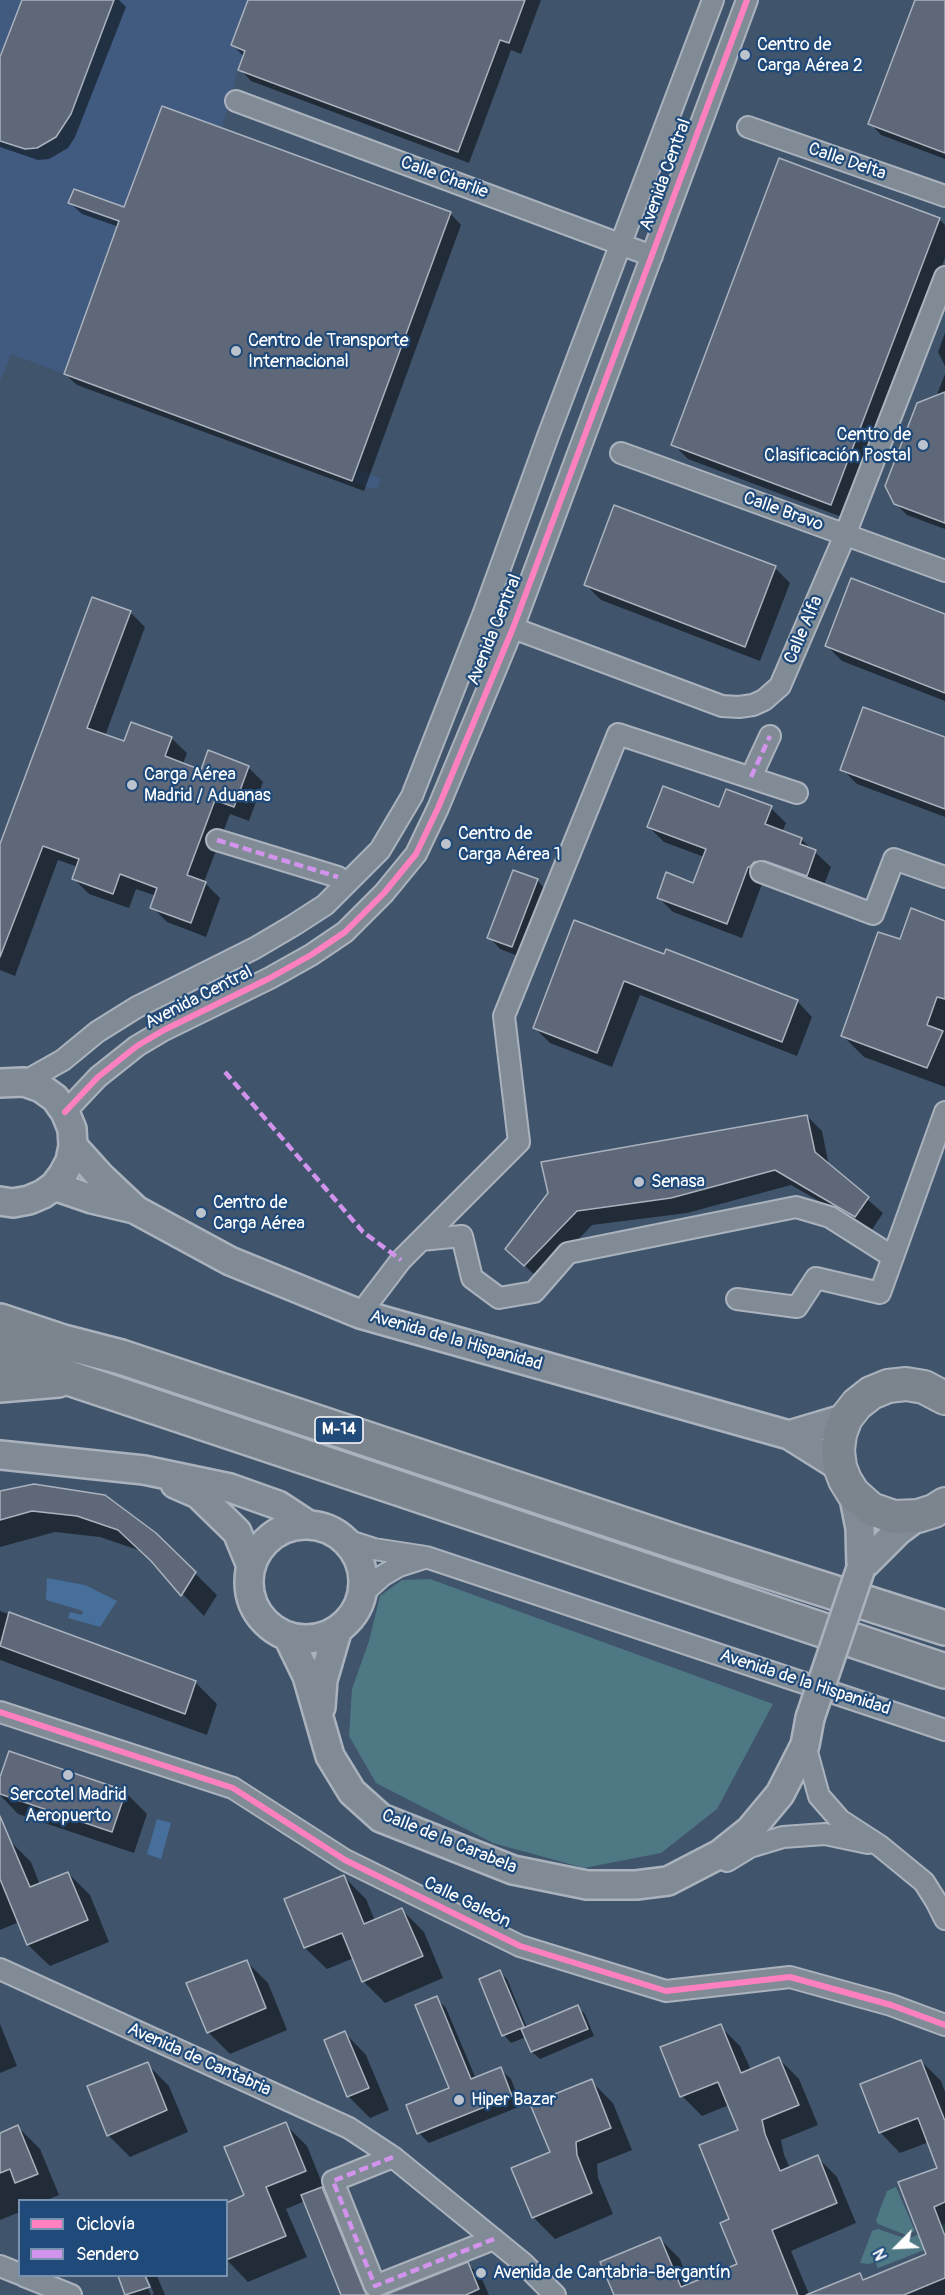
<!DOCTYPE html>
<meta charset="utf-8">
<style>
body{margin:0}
#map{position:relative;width:945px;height:2295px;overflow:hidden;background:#40546c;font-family:Pangolin,sans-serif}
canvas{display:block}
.legend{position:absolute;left:18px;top:2199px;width:210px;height:78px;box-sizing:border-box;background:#1f4a7a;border:2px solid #7992af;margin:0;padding:8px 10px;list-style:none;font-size:18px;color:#fff}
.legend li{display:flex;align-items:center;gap:12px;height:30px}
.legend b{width:30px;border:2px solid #7992af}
.north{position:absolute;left:867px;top:2217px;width:60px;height:60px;-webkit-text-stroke:4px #1f4a7a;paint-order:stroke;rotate:246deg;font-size:16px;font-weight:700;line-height:24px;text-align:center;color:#fff}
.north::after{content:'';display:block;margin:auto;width:21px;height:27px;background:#fff;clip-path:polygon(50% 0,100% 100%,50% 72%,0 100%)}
</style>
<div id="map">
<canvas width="945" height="2295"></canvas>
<ul class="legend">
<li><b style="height:8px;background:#ff80c0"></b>Ciclovía</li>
<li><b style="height:8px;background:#d193ec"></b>Sendero</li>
</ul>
<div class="north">N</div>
</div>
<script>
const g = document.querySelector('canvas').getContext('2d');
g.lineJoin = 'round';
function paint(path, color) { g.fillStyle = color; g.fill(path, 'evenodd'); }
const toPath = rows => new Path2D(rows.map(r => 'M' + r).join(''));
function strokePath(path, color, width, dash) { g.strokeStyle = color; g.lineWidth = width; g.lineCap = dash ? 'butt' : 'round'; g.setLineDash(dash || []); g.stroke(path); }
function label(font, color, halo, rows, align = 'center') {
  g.font = font + ' Pangolin,sans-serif'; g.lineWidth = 4.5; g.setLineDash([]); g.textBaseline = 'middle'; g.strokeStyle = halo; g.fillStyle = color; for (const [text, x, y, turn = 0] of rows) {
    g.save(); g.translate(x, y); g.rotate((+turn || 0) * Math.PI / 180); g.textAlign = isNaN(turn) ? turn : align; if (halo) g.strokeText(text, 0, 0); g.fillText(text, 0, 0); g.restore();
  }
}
const built = toPath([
 [0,0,525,0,509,43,500,40,458,152,238,70,222,128,451,212,357,469,381,479,377,490,11,354,0,381]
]);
const green = toPath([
 [430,1579,773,1704,717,1809,661,1853,584,1868,493,1843,376,1783,349,1736,352,1689,369,1641,380,1596,402,1580],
 [896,2187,915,2231,906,2235,878,2224,876,2220,887,2191],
 [945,2224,945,2242,878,2268,875,2262,869,2264,860,2263,872,2231,878,2229,907,2239]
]);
const water = toPath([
 [47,1578,85,1585,117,1601,100,1627,68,1618,70,1612,82,1615,83,1611,46,1600],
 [157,1819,171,1823,161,1859,147,1854]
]);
const shadow = toPath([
 [23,0,119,0,126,7,75,137,68,148,49,159,38,160,0,147,0,61],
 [250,0,541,0,521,54,511,50,469,163,251,81,240,69,244,57,233,45],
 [916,0,945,0,945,159,881,135,870,123],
 [70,203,125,209,450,213,461,225,364,491,77,385,65,374,119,227,82,214],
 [939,219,945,225,945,258,847,519,688,459,673,444],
 [945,333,945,366,938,352],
 [945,374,945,529,907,515,895,503],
 [775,568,790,583,760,661,601,600,586,585],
 [130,612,145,627,105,736,125,742,171,738,187,753,183,764,202,772,248,767,263,782,249,821,230,814,204,882,220,898,206,937,167,922,152,907,156,896,136,889,129,908,89,894,74,879,78,867,58,860,15,976,0,970,0,848],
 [945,616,945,701,842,661,827,646],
 [945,739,945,817,857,784,842,769],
 [771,808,786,823,782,832,801,839,831,867,822,890,763,881,742,938,673,912,658,897,694,885,704,857,664,842,649,827,720,809],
 [537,880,548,892,523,958,500,949,489,937],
 [945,923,945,1087,864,1057,842,1035,901,940],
 [665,956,797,1001,812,1017,797,1056,640,995,612,1067,550,1043,535,1028],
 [807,1116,822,1131,829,1166,883,1213,871,1231,791,1185,687,1213,592,1225,540,1280,507,1249,550,1194],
 [0,1492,155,1534,217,1595,204,1616,141,1551,100,1537,55,1532,0,1547],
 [0,1611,195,1682,217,1704,207,1735,0,1660],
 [0,1782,125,1792,147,1814,134,1853,18,1814,0,1795],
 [9,1840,31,1862,40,1885,68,1873,90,1895,109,1942,50,1966,28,1945,19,1922,0,1930,0,1844],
 [344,1877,366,1899,375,1921,402,1910,424,1932,443,1978,385,2003,363,1981,354,1958,327,1969,305,1948],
 [247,1962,268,1983,287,2030,230,2054,208,2032],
 [500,1972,507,1979,527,2028,577,2007,585,2014,594,2036,540,2059,532,2052,526,2037,511,2043,504,2035,481,1980],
 [436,1998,446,2008,476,2079,500,2069,511,2079,521,2106,429,2143,419,2133,451,2089],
 [0,2024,17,2066,0,2073],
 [720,2026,740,2046,751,2070,779,2059,799,2079,818,2125,781,2140,784,2155,790,2168,817,2157,837,2177,856,2223,791,2251,809,2294,859,2274,865,2280,928,2255,936,2170,934,2155,929,2142,900,2153,880,2132,921,2061,941,2081,945,2092,945,2295,615,2295,660,2239,680,2259,690,2285,739,2264,731,2220,740,2130,729,2105,702,2116,682,2096],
 [345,2033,366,2055,389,2110,370,2118,349,2097,326,2041],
 [147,2064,169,2086,188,2132,130,2157,108,2135],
 [591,2081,613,2103,632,2150,597,2164,598,2178,613,2214,555,2239,533,2217,552,2153],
 [285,2124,307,2146,326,2193,335,2202,373,2295,342,2295,305,2201,286,2209,307,2257,248,2282,227,2260,226,2204,246,2196],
 [18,2127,40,2149,59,2195,47,2200,20,2200,20,2212,0,2220,0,2134],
 [468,2264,481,2277,489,2295,389,2295],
 [119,2276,143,2276,151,2295,154,2294,147,2276,157,2276,165,2295,127,2295]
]);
const building = toPath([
 [22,0,114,0,71,114,56,137,37,148,25,149,0,141,0,57,22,0],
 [248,0,525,0,509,43,500,40,458,152,238,70,245,51,231,45,248,0],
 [915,0,945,0,945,153,868,124,915,0],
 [162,106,451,212,352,481,64,374,119,221,68,203,74,189,124,207,162,106],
 [779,158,940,218,831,505,671,445,779,158],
 [945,392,945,523,894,504,885,486,917,403,945,392],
 [614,505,776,566,745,647,584,585,614,505],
 [851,578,945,614,945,693,825,646,851,578],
 [92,597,131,611,87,728,124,741,131,722,172,737,165,756,201,770,208,750,249,766,234,807,215,800,187,875,206,882,191,923,150,908,157,888,120,874,113,894,72,879,79,859,43,846,0,957,0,844,92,597],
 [863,707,945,737,945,809,840,770,863,707],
 [663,786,719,807,726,789,772,806,765,824,802,838,800,844,816,850,807,876,765,861,754,862,750,867,748,867,727,924,657,898,666,872,693,883,706,849,647,827,663,786],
 [513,870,538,879,512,947,487,938,513,870],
 [911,908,945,921,945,999,937,997,927,1025,943,1031,927,1068,841,1036,878,932,900,939,911,908],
 [574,920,664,954,666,949,798,1000,782,1042,624,981,597,1053,533,1028,574,920],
 [807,1115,815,1152,869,1197,855,1217,775,1170,671,1198,577,1211,524,1266,505,1249,548,1193,541,1162,807,1115],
 [34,1484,105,1495,156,1533,196,1572,181,1596,151,1561,118,1530,77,1516,32,1511,0,1520,0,1491,34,1484],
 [9,1612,196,1681,185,1714,0,1646,9,1612],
 [9,1751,126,1791,112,1832,0,1794,0,1777,9,1751],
 [0,1816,30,1887,68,1872,88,1920,27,1945,0,1879,0,1816],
 [344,1875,364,1924,402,1908,423,1956,362,1982,342,1933,304,1948,284,1899,344,1875],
 [247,1960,266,2008,207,2033,186,1983,247,1960],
 [500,1970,524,2027,502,2036,479,1979,500,1970],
 [437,1996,471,2079,501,2067,512,2096,417,2134,406,2105,449,2088,415,2005,437,1996],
 [578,2005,588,2029,531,2052,521,2029,578,2005],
 [721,2024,741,2073,779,2057,799,2105,762,2120,765,2134,780,2171,818,2155,837,2203,772,2230,798,2295,614,2295,600,2262,660,2237,681,2287,737,2264,720,2223,729,2219,699,2145,738,2130,718,2082,680,2097,660,2047,721,2024],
 [345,2031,369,2088,347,2097,324,2040,345,2031],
 [921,2060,945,2121,945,2202,934,2207,945,2236,945,2278,904,2295,806,2295,860,2273,863,2280,926,2254,898,2182,937,2168,918,2118,879,2133,860,2084,921,2060],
 [148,2062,167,2110,107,2136,87,2086,148,2062],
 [592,2079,611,2128,576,2142,577,2155,592,2193,532,2218,511,2168,550,2152,530,2104,592,2079],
 [286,2122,306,2171,266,2187,286,2236,226,2260,226,2203,244,2195,224,2147,286,2122],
 [18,2125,38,2174,15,2183,10,2169,0,2173,0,2133,18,2125],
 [322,2187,364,2290,367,2295,341,2295,301,2195,322,2187],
 [468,2262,479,2289,466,2295,385,2295,468,2262],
 [118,2276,145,2276,150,2287,125,2295,118,2276]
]);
const street = toPath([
 [236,101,652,256],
 [748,127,945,196],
 [621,453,945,571],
 [483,615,513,628,722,706,739,707,753,705,764,700,780,686,845,535,945,277],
 [751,777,770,736],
 [217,840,338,877],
 [761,872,873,914,894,859,945,877],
 [24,1082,63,1060,97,1032,137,1007,255,948,294,925,325,905,380,850,412,796,483,615,548,436,713,0],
 [65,1112,98,1077,137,1046,164,1030,270,978,311,955,345,932,384,893,416,854,438,808,513,628,747,0],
 [421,1240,462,1236,472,1278,499,1298,534,1292,568,1253,796,1207,830,1217,893,1257],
 [737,1299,797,1307,816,1278,880,1293,945,1112],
 [360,1314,401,1260,519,1142,504,1016,618,734,797,793],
 [346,1540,374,1549,426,1557,945,1730],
 [363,1593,382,1576,399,1566,424,1558],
 [0,1712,233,1788,345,1860,520,1946,666,1991,790,1977,891,2005,945,2025],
 [805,1745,819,1796,840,1820,880,1846,924,1882,936,1901,945,1919],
 [727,1861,750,1847,783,1837,825,1834,868,1843],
 [0,1969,349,2128,393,2157,523,2263,555,2295],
 [393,2157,333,2181,375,2286,494,2239],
 [0,2266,20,2274],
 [24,2276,71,2295]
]);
const secondary = toPath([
 [0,1083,24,1082,41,1088,55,1098,65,1112,72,1129,73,1146,70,1161,63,1174,54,1186,43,1194,29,1200,13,1203,0,1201],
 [73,1146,101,1177,136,1210,230,1261,360,1314,789,1435,840,1467],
 [54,1186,92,1199,134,1209],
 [789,1435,846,1418],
 [0,1455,144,1470,230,1488,278,1505,307,1524],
 [175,1484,198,1494,237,1532,251,1566],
 [853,1493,860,1528,861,1568],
 '249 1582a57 57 0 1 1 114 0a57 57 0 1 1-114 0Z',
 [861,1568,898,1531,918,1516],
 [288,1637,307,1676,330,1756,352,1792,381,1818,513,1870,587,1885,636,1885,668,1881,720,1854,750,1830,780,1794,805,1745,810,1718],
 [321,1707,323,1680,337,1632]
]);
const primary = toPath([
 [945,1398,924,1387,906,1384,888,1386,871,1393,857,1404,846,1418,840,1434,838,1450,840,1467,845,1480,853,1493,871,1509,894,1517,918,1516,934,1511,945,1504]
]);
const highway = toPath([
 [0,1321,63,1342,121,1357,679,1543,945,1628],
 [0,1355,945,1671],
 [0,1385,58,1380]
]);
const secondaryBridge = toPath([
 [810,1718,861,1568]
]);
const quiet = toPath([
 [751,777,770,736],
 [217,840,338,877],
 [225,1072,363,1232,401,1260],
 [393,2157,333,2181,375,2286,494,2239]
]);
const cycleway = toPath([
 [65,1112,98,1077,137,1046,164,1030,270,978,311,955,345,932,384,893,416,854,438,808,513,628,747,0],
 [0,1712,233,1788,345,1860,520,1946,666,1991,790,1977,891,2005,945,2025]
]);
const markers = [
 [745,55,6,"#bcc3cc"],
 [236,351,6,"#bcc3cc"],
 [923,445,6,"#bcc3cc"],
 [132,785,6,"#bcc3cc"],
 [446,844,6,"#bcc3cc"],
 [639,1182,6,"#bcc3cc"],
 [201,1213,6,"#bcc3cc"],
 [68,1775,6,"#bcc3cc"],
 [459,2100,6,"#bcc3cc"],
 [481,2273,6,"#bcc3cc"]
];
const shields = [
 [339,1430,48]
];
const shieldNames = [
 ["M-14",339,1430]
];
const poiNames = [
 ["Centro de",757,45],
 ["Carga Aérea 2",757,66],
 ["Centro de Transporte",248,341],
 ["Internacional",248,362],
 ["Centro de",911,435,"right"],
 ["Clasificación Postal",911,456,"right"],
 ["Carga Aérea",144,775],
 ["Madrid / Aduanas",144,796],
 ["Centro de",458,834],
 ["Carga Aérea 1",458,855],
 ["Senasa",651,1182],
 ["Centro de",213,1203],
 ["Carga Aérea",213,1224],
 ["Sercotel Madrid",68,1795,"center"],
 ["Aeropuerto",68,1816,"center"],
 ["Hiper Bazar",471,2100],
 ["Avenida de Cantabria-Bergantín",493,2273]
];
const streetNames = [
 ["Calle Delta",847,162,19],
 ["Avenida Central",666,175,-70],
 ["Calle Charlie",444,178,20],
 ["Calle Bravo",783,512,20],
 ["Avenida Central",495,630,-68],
 ["Calle Alfa",804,630,-67],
 ["Avenida Central",199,998,-27],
 ["Avenida de la Hispanidad",456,1341,16],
 ["Avenida de la Hispanidad",805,1683,18],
 ["Calle de la Carabela",449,1842,22],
 ["Calle Galeón",467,1903,26],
 ["Avenida de Cantabria",199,2060,24]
];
paint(built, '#405a80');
paint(green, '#4e7883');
paint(water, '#466f9c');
paint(shadow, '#0007');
paint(building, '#5e6879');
strokePath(building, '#a9b2bd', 1.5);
strokePath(street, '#a9b2bd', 24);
strokePath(secondary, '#a9b2bd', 32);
strokePath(primary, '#a9b2bd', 36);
strokePath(highway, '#a9b2bd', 38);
strokePath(street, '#818b96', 20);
strokePath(secondary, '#818b96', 27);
strokePath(primary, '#7c858e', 32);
strokePath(highway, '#7c858e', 33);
strokePath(secondaryBridge, '#a9b2bd', 32, []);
strokePath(secondaryBridge, '#818b96', 27);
strokePath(quiet, '#d193ec', 4.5, [9, 4.5]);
strokePath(cycleway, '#ff80c0', 6);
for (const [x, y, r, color] of markers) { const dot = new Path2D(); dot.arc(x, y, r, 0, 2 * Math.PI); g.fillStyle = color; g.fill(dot); strokePath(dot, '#1f4a7a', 2); }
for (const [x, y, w] of shields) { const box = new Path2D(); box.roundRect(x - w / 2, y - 13, w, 26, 4.5); g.fillStyle = '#1f4a7a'; g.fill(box); strokePath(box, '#fff', 1.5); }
label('bold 16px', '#fff', null, shieldNames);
label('18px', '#fff', '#1f4a7a', poiNames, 'left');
label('18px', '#fff', '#1f4a7a', streetNames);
</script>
